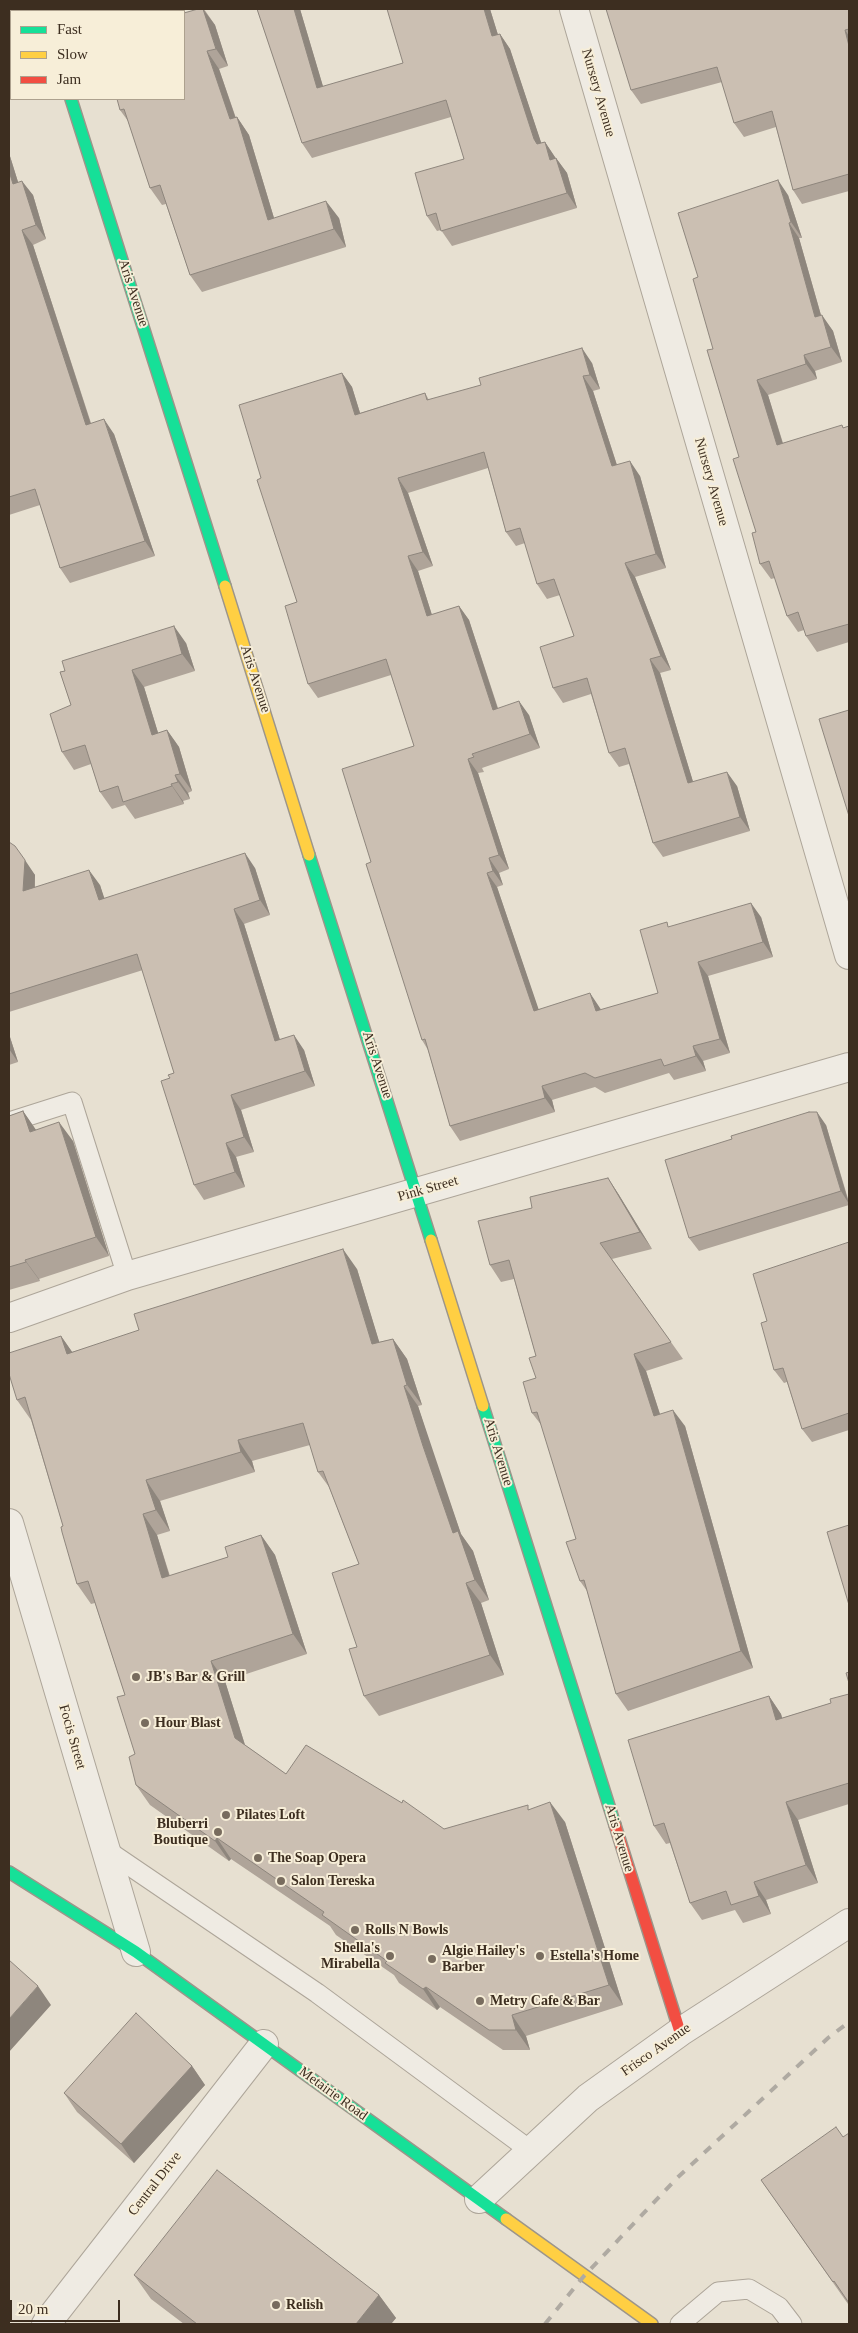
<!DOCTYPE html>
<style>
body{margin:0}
#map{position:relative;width:858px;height:2333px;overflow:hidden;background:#e7e0d1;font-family:"Times New Roman",serif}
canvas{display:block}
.frame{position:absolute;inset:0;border:10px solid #3d2e20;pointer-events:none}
.legend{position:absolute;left:10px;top:10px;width:175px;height:90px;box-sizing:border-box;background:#f7eed8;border:1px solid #ada18e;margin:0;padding:6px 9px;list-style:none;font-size:15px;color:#3d2e20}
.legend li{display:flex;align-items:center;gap:10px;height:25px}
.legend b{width:25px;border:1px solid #ada18e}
.scale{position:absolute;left:10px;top:2300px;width:110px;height:22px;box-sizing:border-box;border:2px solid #3d2e20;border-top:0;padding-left:6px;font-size:15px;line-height:18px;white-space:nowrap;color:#3d2e20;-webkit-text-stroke:4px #f7eed8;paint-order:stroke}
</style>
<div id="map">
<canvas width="858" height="2333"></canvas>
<div class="frame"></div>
<ul class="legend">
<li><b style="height:6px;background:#16e098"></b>Fast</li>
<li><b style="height:6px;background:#ffcf43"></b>Slow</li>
<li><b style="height:6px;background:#f24e42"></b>Jam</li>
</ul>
<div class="scale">20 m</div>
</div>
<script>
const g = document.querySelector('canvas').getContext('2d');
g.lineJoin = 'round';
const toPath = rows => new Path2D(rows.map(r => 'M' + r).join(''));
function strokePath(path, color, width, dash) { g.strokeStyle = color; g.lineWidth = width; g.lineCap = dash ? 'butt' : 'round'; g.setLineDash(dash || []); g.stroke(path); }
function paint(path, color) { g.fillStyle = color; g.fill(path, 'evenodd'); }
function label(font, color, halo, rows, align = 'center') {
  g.font = font + ' "Times New Roman",serif'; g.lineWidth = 4; g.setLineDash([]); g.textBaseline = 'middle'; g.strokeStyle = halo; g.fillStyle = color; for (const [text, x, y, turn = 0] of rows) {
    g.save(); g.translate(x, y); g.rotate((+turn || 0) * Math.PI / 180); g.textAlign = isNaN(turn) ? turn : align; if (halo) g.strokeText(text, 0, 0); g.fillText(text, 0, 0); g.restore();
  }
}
const lane = toPath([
 [9,1122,72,1102,127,1276],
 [105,1849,317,1993,531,2151],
 [680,2324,718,2292,749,2289,779,2307,792,2324]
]);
const street = toPath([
 [43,9,44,11],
 [574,9,849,955],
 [96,11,105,9],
 [9,37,11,36],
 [9,1318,127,1276,849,1067],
 [9,1523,136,1952],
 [479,2199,588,2098,680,2032,849,1923],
 [46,2324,264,2044]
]);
const fast = toPath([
 [71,99,225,586],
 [309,855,431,1240],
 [483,1406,615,1825],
 [9,1872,136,1952,506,2219]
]);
const slow = toPath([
 [225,586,309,855],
 [431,1240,483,1406],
 [506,2219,652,2324]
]);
const jam = toPath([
 [615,1825,680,2032]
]);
const rail = toPath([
 [545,2324,584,2276,677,2178,828,2038,849,2022]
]);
const wall = toPath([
 [198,9,204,9,215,25,228,66,219,69,236,118,237,117,249,135,274,218,339,218,346,247,202,292,190,275,166,204,162,205,150,188,128,121,120,110],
 [257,9,300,9,323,87,403,63,490,9,498,35,500,34,510,49,541,143,545,142,556,159,556,158,567,173,577,208,452,246,441,230,437,231,427,216,464,159,451,117,312,158,302,143],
 [849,9,849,191,802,204,793,190,776,127,744,137,734,123,722,82,641,104,631,90],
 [9,153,18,182,33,195,46,239,33,245,91,423,114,434,155,556,70,583,60,568,40,505,9,515],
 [788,195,802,238,799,238,821,315,833,331,842,362,815,371,817,379,768,395,783,443,849,426,849,642,817,652,806,636,804,630,798,632,787,616,775,578,771,579,760,564,756,532,739,457,713,349],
 [592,363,600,389,593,391,617,465,640,476,666,568,635,577,671,670,660,673,693,782,737,786,750,831,663,857,653,843,629,764,619,767,609,753,591,694,563,703,553,688,574,636,560,595,547,599,537,584,525,543,516,546,506,532,488,468,408,493,433,566,418,571,432,615,459,606,469,620,498,708,529,715,540,748,482,768,484,772,478,773,509,869,499,873,503,885,497,887,538,1009,600,1008,601,1010,658,993,670,927,761,917,773,957,708,976,730,1053,703,1061,706,1071,674,1080,669,1073,605,1093,595,1087,552,1100,555,1112,460,1141,450,1126,428,1050,422,1040,371,862,414,746,391,675,318,698,308,684,297,602,261,478,342,373,352,387,360,413,425,393,429,400],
 [186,643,195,671,144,687,158,733,167,730,179,747,192,791,188,793,190,799,183,801,184,804,135,819,125,805,112,809,100,792,91,764,74,770,62,752,71,705,60,672],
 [9,842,35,875,35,888,100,885,104,899,255,868,270,915,244,924,280,1040,304,1050,315,1086,241,1110,254,1152,236,1157,245,1187,204,1200,194,1185,170,1078,174,1073,143,970,9,1012],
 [9,1034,18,1062,9,1065],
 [23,1111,36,1130,73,1141,109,1256,39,1279,40,1281,9,1290,9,1116],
 [826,1125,849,1202,849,1205,699,1251,689,1238],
 [608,1178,619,1195,652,1249,612,1259,683,1359,646,1371,660,1414,685,1426,753,1668,628,1711,616,1694,587,1591,580,1581,576,1539,542,1426,532,1413,536,1378,536,1356,514,1279,501,1282,490,1265,532,1208],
 [849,1242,849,1430,812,1442,802,1429,787,1382,784,1383,774,1370],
 [357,1269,379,1342,393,1339,407,1359,422,1405,418,1406,437,1466,461,1534,473,1551,489,1600,481,1603,504,1675,379,1716,364,1696,357,1647,359,1564,329,1487,318,1472,310,1445,252,1461,255,1472,160,1501,170,1531,157,1535,170,1576,228,1557,261,1535,275,1555,307,1654,225,1681,245,1745,286,1774,444,1829,531,1809,565,1822,623,2005,526,2036,530,2050,503,2050,440,2007,437,2010,399,1983,394,1975,336,1935,330,1926,231,1859,229,1861,150,1805,136,1785,135,1754,125,1695,95,1603,91,1604,77,1584,63,1526,31,1420,17,1400,61,1336,72,1352],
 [849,1694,849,1804,798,1820,818,1883,766,1900,771,1914,743,1923,735,1910,702,1920,690,1903,670,1843,666,1844,654,1826,769,1696,781,1714,782,1718,831,1703],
 [192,2066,205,2085,134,2163,77,2112,64,2093],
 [843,2137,849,2303,848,2304,761,2180],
 [134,2275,379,2295,396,2318,391,2324,184,2324,151,2299]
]);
const shadedWall = toPath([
 [203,9,215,25,228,66,216,49],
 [294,9,300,9,328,103,317,88],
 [484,9,490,9,503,51,492,36],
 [845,30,849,36,849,46],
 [500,34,510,49,545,154,537,144,534,139],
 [207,51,219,69,242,137,230,119],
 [237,117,249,135,280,238,268,220],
 [545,142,555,157,560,175,550,160],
 [9,153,23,198,13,184,9,171],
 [556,158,567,173,577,208,567,193],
 [778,180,788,195,802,238,791,222],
 [22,181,33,195,46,239,36,225],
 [326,201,339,218,346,247,334,229],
 [789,223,799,238,826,333,815,317],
 [22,230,33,245,96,440,86,425],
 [822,315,833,331,842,362,831,347],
 [582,348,592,363,600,389,590,375],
 [804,355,815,371,817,379,806,364],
 [342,373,352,387,365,429,355,415],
 [583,376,593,391,622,481,612,466],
 [757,380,768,395,788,461,777,445],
 [104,419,114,434,155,556,145,541],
 [630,461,640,476,666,568,656,554],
 [398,478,408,493,433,566,423,552],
 [408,556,418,571,437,631,427,616],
 [625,563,635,577,671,670,661,656],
 [459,606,469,620,503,725,493,710],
 [174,626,186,643,195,671,182,654],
 [650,659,660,673,698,798,688,783],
 [132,670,144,687,164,752,152,735],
 [519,701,529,715,540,748,530,734],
 [167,730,179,747,192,791,180,774],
 [468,759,478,773,509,869,499,855],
 [727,772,737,786,750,831,740,817],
 [175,775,188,793,190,799,178,782],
 [171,784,183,801,184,804,172,786],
 [245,853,255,868,270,915,260,900],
 [489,858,499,873,503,885,493,871],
 [25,860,35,875,34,906,23,891],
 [89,870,100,885,110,915,99,900],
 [487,873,497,887,544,1025,534,1011],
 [751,903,761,917,773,957,763,942],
 [234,909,244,924,285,1056,275,1041],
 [698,962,708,976,730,1053,720,1039],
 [590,993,600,1008,606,1025,596,1011],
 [9,1034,18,1062,9,1049],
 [294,1035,304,1050,315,1086,305,1071],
 [693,1046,703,1061,706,1071,696,1056],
 [542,1086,552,1100,555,1112,545,1098],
 [231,1095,241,1110,254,1152,244,1137],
 [23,1111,36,1130,30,1132],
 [817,1112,826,1125,849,1204,841,1191],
 [59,1122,73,1141,109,1256,96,1237],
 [226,1143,236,1157,245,1187,235,1172],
 [608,1178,619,1195,652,1249,640,1232],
 [343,1249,357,1269,386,1364,372,1344],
 [25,1260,39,1279,40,1281,26,1262],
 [61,1336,75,1356,67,1354],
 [393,1339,407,1359,422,1405,407,1385],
 [634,1354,646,1371,666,1433,654,1416],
 [404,1386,418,1406,461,1534,473,1551,489,1600,475,1580,453,1533,423,1446],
 [673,1410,685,1426,753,1668,741,1651],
 [238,1440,252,1461,255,1472,241,1452],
 [146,1480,160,1501,170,1531,156,1510],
 [143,1514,157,1535,176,1598,162,1578],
 [261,1535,275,1555,307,1654,293,1634],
 [466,1583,481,1603,504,1675,490,1655],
 [211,1661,225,1681,249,1758,235,1738],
 [769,1696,781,1714,788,1738,776,1720],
 [550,1802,565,1822,623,2005,609,1985],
 [786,1802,798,1820,818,1883,806,1865],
 [217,1838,231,1859,229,1861,215,1841],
 [754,1882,766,1900,771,1914,759,1896],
 [38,1986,51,2005,9,2052,9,2019],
 [426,1987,440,2007,437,2010,423,1989],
 [512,2015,526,2036,530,2050,516,2030],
 [192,2066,205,2085,134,2163,121,2144],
 [379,2295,396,2318,391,2324,356,2324]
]);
const building = toPath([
 [198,9,203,9,216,49,207,51,230,119,237,117,268,220,326,201,334,229,190,275,160,185,150,188,124,109,120,110,117,99,184,99,184,13,198,9],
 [257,9,294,9,317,88,403,63,387,9,484,9,492,36,500,34,534,139,537,144,545,142,550,160,556,158,567,193,441,231,436,213,427,216,415,173,464,159,446,100,302,143,257,9],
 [606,9,849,9,849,29,845,30,849,46,849,174,793,190,772,111,734,123,717,67,631,90,606,9],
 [9,171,13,184,22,181,36,225,22,230,86,425,104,419,145,541,60,568,35,489,9,497,9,171],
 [778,180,791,222,789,223,815,317,822,315,831,347,804,355,806,364,757,380,777,445,842,425,843,428,849,426,849,624,806,636,798,612,787,616,769,561,760,564,752,533,756,532,733,459,739,457,707,350,713,349,693,279,698,277,678,213,778,180],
 [582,348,590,375,583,376,612,466,630,461,656,554,625,563,661,656,650,659,688,783,727,772,740,817,653,843,625,748,609,753,587,678,553,688,540,647,574,636,554,579,537,584,520,528,506,532,484,452,398,478,423,552,408,556,427,616,459,606,493,710,519,701,530,734,472,754,474,757,468,759,499,855,489,858,493,871,487,873,534,1011,590,993,596,1011,658,993,640,930,667,922,668,927,751,903,763,942,698,962,720,1039,693,1046,696,1056,664,1066,661,1059,595,1078,585,1073,542,1086,545,1098,450,1126,425,1039,422,1040,366,864,371,862,342,769,414,746,386,659,308,684,285,606,297,602,257,480,261,478,239,405,342,373,355,415,425,393,427,400,481,385,479,378,582,348],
 [174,626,182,654,132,670,152,735,167,730,180,774,175,775,178,782,171,784,172,786,123,802,118,786,100,792,85,745,62,752,50,714,71,705,60,672,65,671,62,661,174,626],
 [849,710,849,816,819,719,849,710],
 [9,842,15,846,25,860,23,891,89,870,99,900,245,853,260,900,234,909,275,1041,294,1035,305,1071,231,1095,244,1137,226,1143,235,1172,194,1185,161,1081,170,1078,168,1075,174,1073,137,954,9,994,9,842],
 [23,1111,30,1132,59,1122,96,1237,25,1260,26,1262,9,1267,9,1116,23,1111],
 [809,1112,817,1112,841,1191,689,1238,665,1160,732,1139,731,1136,809,1112],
 [608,1178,640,1232,600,1243,671,1342,634,1354,654,1416,673,1410,741,1651,616,1694,584,1580,580,1581,566,1542,576,1539,537,1412,532,1413,523,1382,536,1378,529,1358,536,1356,509,1260,490,1265,478,1221,532,1208,530,1197,608,1178],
 [849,1242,849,1413,802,1429,783,1368,774,1370,761,1323,767,1321,753,1274,849,1242],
 [343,1249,372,1344,393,1339,407,1385,404,1386,423,1446,453,1533,458,1531,475,1580,466,1583,490,1655,364,1696,349,1649,357,1647,332,1573,359,1564,323,1471,318,1472,303,1423,238,1440,241,1452,146,1480,156,1510,143,1514,162,1578,228,1557,225,1547,261,1535,293,1634,211,1661,235,1738,286,1774,306,1745,402,1803,403,1800,444,1829,528,1805,528,1810,550,1802,609,1985,512,2015,516,2030,489,2030,426,1987,423,1989,385,1963,387,1961,322,1915,324,1912,217,1838,215,1841,136,1785,129,1757,135,1754,117,1697,125,1695,88,1581,77,1584,62,1532,61,1527,63,1526,25,1397,17,1400,9,1374,9,1353,61,1336,67,1354,139,1330,134,1314,343,1249],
 [849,1525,849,1605,827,1532,849,1525],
 [849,1672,849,1683,846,1673,849,1672],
 [849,1694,849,1783,786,1802,806,1865,754,1882,759,1896,731,1905,726,1891,690,1903,664,1823,654,1826,628,1740,769,1696,776,1720,831,1703,830,1699,849,1694],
 [9,1960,38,1986,9,2019,9,1960],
 [136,2013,192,2066,121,2144,64,2093,136,2013],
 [836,2127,843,2137,849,2133,849,2303,834,2281,833,2282,761,2180,836,2127],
 [217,2170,379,2295,356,2324,197,2324,134,2275,217,2170]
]);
const markers = [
 [136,1677,5,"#786c5e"],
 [145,1723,5,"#786c5e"],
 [226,1815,5,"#786c5e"],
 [218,1832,5,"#786c5e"],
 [258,1858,5,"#786c5e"],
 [281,1881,5,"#786c5e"],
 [355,1930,5,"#786c5e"],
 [390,1956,5,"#786c5e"],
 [540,1956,5,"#786c5e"],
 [432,1959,5,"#786c5e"],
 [480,2001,5,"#786c5e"],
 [276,2305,5,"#786c5e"]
];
const streetNames = [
 ["Nursery Avenue",598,93,74],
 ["Aris Avenue",133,293,72],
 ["Nursery Avenue",711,482,74],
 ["Aris Avenue",255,679,72],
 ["Aris Avenue",377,1065,72],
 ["Pink Street",428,1189,-16],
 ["Aris Avenue",498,1452,73],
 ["Focis Street",72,1737,74],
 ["Aris Avenue",619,1838,73],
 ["Frisco Avenue",656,2050,-35],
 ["Metairie Road",333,2094,36],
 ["Central Drive",155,2184,-52]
];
const poiNames = [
 ["JB's Bar & Grill",146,1677],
 ["Hour Blast",155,1723],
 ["Pilates Loft",236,1815],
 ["Bluberri",208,1824,"right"],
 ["Boutique",208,1840,"right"],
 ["The Soap Opera",268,1858],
 ["Salon Tereska",291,1881],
 ["Rolls N Bowls",365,1930],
 ["Shella's",380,1948,"right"],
 ["Mirabella",380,1964,"right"],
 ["Algie Hailey's",442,1951],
 ["Barber",442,1967],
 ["Estella's Home",550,1956],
 ["Metry Cafe & Bar",490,2001],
 ["Relish",286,2305]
];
strokePath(lane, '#ada599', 21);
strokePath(street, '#ada599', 30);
strokePath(fast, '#9c958a', 14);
strokePath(slow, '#9c958a', 14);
strokePath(jam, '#9c958a', 14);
strokePath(lane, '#efebe3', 19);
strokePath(street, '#efebe3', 28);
strokePath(fast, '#16e098', 11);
strokePath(slow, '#ffcf43', 11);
strokePath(jam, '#f24e42', 11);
strokePath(rail, '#afaaa2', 4, [9, 9]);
paint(wall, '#afa499');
paint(shadedWall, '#8e867d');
paint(building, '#cbbfb2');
strokePath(building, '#8e867d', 1);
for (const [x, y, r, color] of markers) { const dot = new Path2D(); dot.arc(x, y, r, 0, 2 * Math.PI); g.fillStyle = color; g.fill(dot); strokePath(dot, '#f7eed8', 2); }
label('14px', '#3d2e20', '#f7eed8', streetNames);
label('bold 14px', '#3d2e20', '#f7eed8', poiNames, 'left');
</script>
